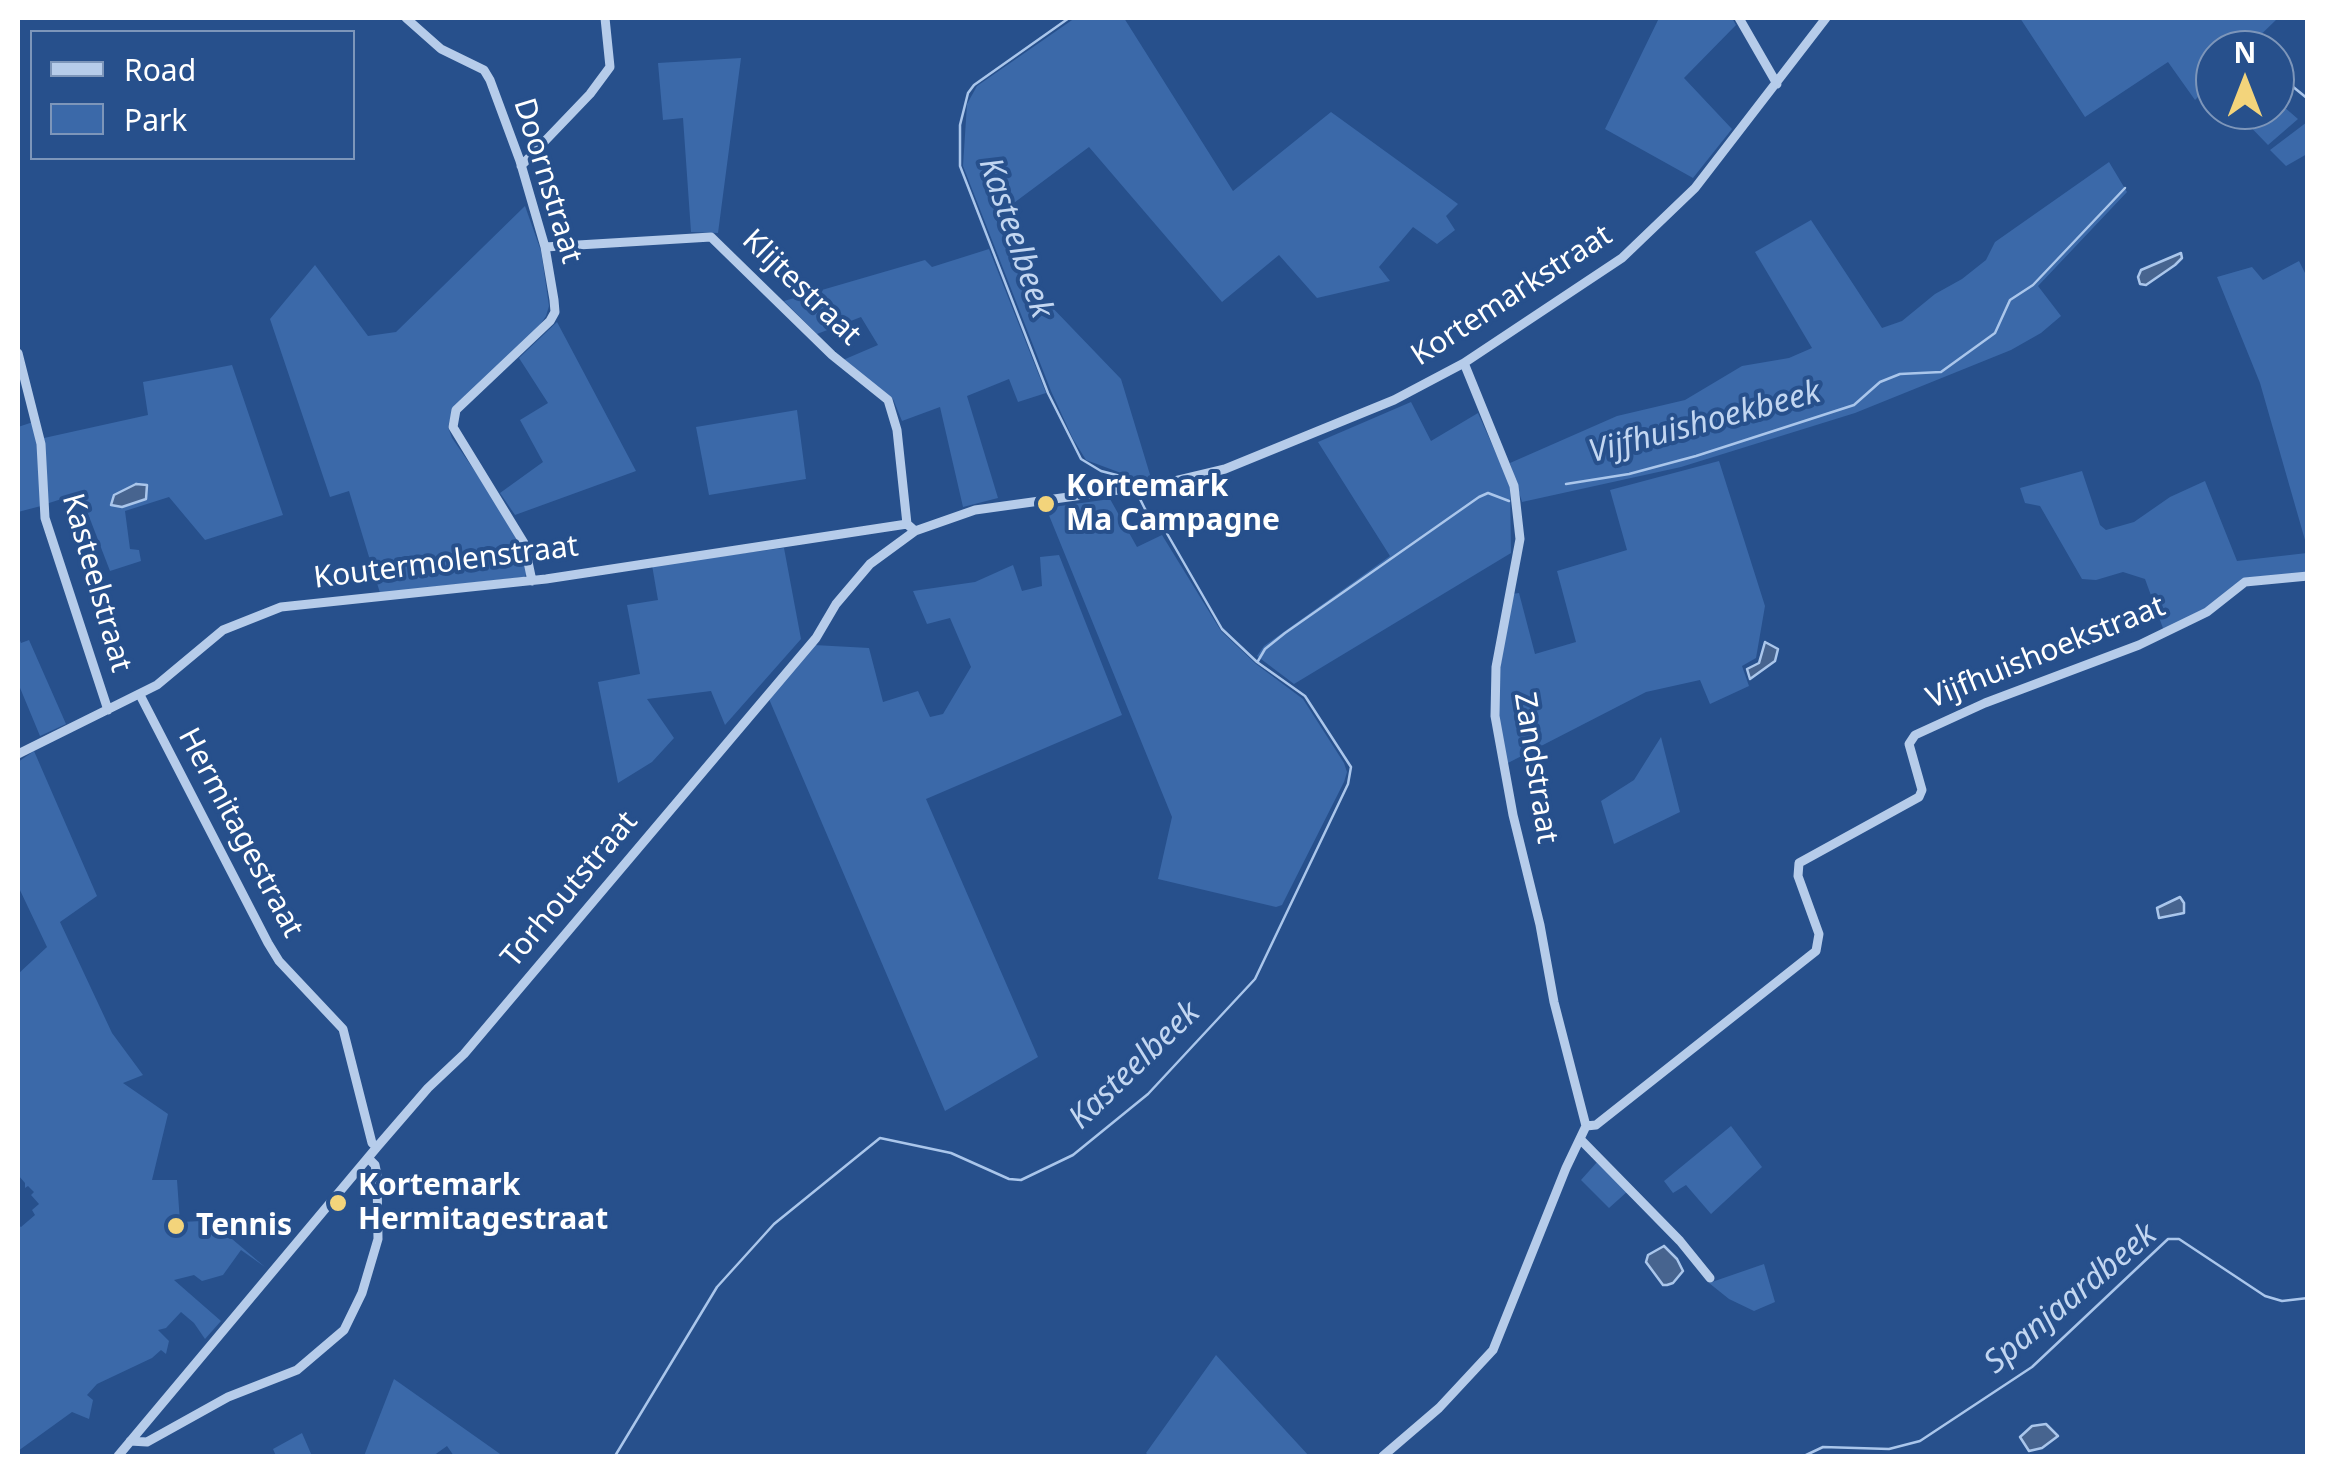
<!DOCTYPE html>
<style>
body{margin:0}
#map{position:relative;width:2325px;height:1474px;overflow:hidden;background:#27508c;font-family:"Noto Sans",sans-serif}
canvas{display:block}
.frame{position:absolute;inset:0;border:20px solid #fff;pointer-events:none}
.legend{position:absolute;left:30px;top:30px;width:325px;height:130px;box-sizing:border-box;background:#27508c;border:2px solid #7d96ba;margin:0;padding:12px 18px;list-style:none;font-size:30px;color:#fff}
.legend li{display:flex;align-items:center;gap:20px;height:50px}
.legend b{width:50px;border:2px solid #7d96ba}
.north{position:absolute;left:2195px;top:30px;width:100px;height:100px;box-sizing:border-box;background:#27508c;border:2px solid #7d96ba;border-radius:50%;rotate:0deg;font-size:28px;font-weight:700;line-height:40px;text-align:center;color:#fff}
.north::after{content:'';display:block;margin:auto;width:35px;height:45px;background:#f3d47b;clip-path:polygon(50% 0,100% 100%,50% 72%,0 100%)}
</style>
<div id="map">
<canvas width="2325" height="1474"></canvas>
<div class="frame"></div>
<ul class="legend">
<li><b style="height:12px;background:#b6ccea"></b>Road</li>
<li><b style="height:28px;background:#3b69a9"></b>Park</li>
</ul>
<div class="north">N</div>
</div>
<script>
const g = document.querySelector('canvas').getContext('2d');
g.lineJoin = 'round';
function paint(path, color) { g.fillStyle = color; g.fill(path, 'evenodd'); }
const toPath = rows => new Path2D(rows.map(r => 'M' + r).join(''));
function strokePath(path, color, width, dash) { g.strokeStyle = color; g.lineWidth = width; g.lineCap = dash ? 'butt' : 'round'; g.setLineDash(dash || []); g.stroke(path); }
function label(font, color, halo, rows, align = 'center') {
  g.font = font + ' "Noto Sans",sans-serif'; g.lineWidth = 8; g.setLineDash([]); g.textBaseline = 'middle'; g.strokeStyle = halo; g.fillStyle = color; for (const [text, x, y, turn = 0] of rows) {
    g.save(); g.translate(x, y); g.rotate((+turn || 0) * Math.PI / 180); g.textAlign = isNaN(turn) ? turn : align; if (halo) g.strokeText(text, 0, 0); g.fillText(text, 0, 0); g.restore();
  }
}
const green = toPath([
 [1075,18,1124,18,1233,191,1331,112,1458,204,1446,216,1455,230,1437,244,1413,227,1379,267,1390,281,1317,298,1279,255,1222,302,1089,147,995,217,1021,275,1121,379,1151,478,1140,480,1086,460,1073,439,1051,391,963,166,967,104,977,86],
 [1659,18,1732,18,1736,25,1684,78,1732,129,1693,178,1605,129],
 [2020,18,2278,18,2245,50,2215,50,2215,80,2195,100,2168,62,2085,117],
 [741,58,718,233,691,232,683,118,663,120,658,63],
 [2278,70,2293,82,2276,100,2298,119,2268,145,2237,113,2240,110,2275,110,2275,73],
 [2307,122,2307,154,2286,166,2270,150],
 [2109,162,2127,192,2038,286,2061,316,2041,333,2011,350,1855,413,1681,467,1522,502,1510,463,1617,416,1685,400,1742,366,1789,358,1812,348,1755,252,1811,220,1882,328,1902,321,1935,294,1962,279,1986,260,1995,242],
 [525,206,541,251,549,306,546,316,536,331,453,408,448,427,452,438,501,509,520,544,527,574,524,577,380,593,349,491,330,497,270,319,315,265,368,336,396,332],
 [989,249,1046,393,1018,402,1009,379,967,396,998,498,963,507,940,407,902,421,893,399,843,360,878,345,861,317,817,334,784,301,925,260,932,267],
 [2299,261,2308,279,2307,547,2260,383,2217,277,2252,267,2263,280],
 [557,322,636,471,515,515,500,493,543,462,520,420,548,403,519,358],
 [232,365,283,515,205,540,169,497,125,511,130,549,139,550,141,561,110,571,80,493,46,504,44,438,148,415,143,382],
 [1411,402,1431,441,1478,413,1510,485,1511,553,1294,684,1257,656,1264,646,1390,556,1318,442],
 [797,410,806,479,709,495,696,427],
 [33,422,40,453,41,506,18,512,18,427],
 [1719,461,1765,606,1756,658,1742,666,1749,686,1710,704,1700,680,1646,692,1506,764,1499,725,1498,681,1512,594,1519,593,1535,654,1576,642,1557,571,1627,550,1610,490],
 [2082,471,2100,525,2106,530,2134,522,2170,497,2205,481,2237,561,2307,553,2307,575,2257,577,2219,602,2164,631,2145,579,2123,572,2096,580,2082,579,2040,506,2025,503,2020,488],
 [1110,499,1137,547,1162,535,1221,631,1256,664,1303,699,1344,763,1347,772,1344,782,1282,905,1276,907,1158,879,1172,817,1046,508],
 [784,548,801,639,725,725,711,691,647,699,674,738,652,762,618,783,598,682,640,674,627,605,658,600,652,565],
 [1059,555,1122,715,926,799,1038,1057,945,1111,769,699,814,645,869,648,883,702,918,691,930,717,943,714,971,667,950,618,927,624,913,591,975,582,1013,565,1022,591,1042,586,1040,557],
 [18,636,21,643,29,640,66,724,40,736,18,683],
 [1661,737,1680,812,1614,844,1601,801,1634,780],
 [34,751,97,896,60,922,112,1033,143,1075,123,1083,168,1114,152,1180,177,1180,180,1222,224,1220,225,1233,265,1267,241,1250,223,1275,202,1281,194,1275,174,1280,221,1321,205,1339,194,1323,181,1312,166,1328,158,1330,169,1341,166,1354,161,1350,152,1358,97,1384,87,1395,93,1400,89,1419,72,1412,18,1451,18,1225,21,1227,35,1215,32,1210,39,1204,31,1195,34,1192,28,1186,25,1188,25,1183,18,1175,18,974,47,947,18,886,18,762],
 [1731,1126,1762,1167,1711,1214,1686,1185,1673,1193,1664,1181],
 [1598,1161,1628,1191,1609,1208,1581,1180],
 [1764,1264,1775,1302,1754,1311,1729,1299,1709,1283],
 [1216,1355,1309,1456,1149,1456,1146,1453],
 [394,1379,503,1456,454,1456,447,1446,433,1456,364,1456],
 [302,1433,312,1456,276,1456,273,1449]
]);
const water = toPath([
 [2181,253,2182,258,2175,265,2146,285,2140,284,2138,277,2141,270,2181,253],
 [136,484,147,485,146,499,122,507,111,505,114,495,136,484],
 [1765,642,1778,649,1775,661,1750,679,1747,669,1759,663,1765,642],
 [2180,897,2184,903,2184,913,2159,918,2157,908,2180,897],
 [1664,1246,1677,1259,1683,1271,1673,1283,1667,1285,1663,1285,1646,1262,1648,1255,1664,1246],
 [2046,1424,2058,1436,2042,1448,2029,1451,2020,1437,2032,1426,2046,1424]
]);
const stream = toPath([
 [1069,18,974,85,968,93,960,125,960,166,1048,393,1081,459,1101,471,1132,479],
 [2275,78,2281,77,2308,99],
 [2243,113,2247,110],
 [1566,484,1629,474,1696,456,1854,405,1880,382,1900,374,1941,372,1995,333,2010,300,2033,285,2125,188],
 [1258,661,1265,649,1285,633,1479,497,1488,493,1509,501],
 [615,1456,717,1287,774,1224,880,1138,951,1153,1009,1179,1021,1180,1073,1155,1148,1094,1255,979,1348,784,1351,767,1305,696,1257,662,1222,629,1165,530,1145,509,1137,493],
 [1804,1456,1823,1447,1889,1449,1920,1441,2032,1367,2168,1239,2179,1239,2265,1296,2282,1301,2308,1298]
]);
const minor = toPath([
 [406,18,441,49,484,70,490,80,520,161,545,247,554,300,555,312,550,321,456,410,453,427,524,543,532,581],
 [1739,18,1777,84],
 [521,166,590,94,610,67,605,18],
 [545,247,711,237,832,355,888,400,897,430,907,524],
 [18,353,41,444,45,518,108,710],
 [140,695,268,943,279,961,343,1029,372,1143,377,1147],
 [18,754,157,685,223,630,281,607,546,579,907,524,915,531],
 [1586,1126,1596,1125,1816,951,1819,934,1798,876,1799,863,1919,797,1922,790,1909,744,1915,735,1985,703,2139,645,2207,612,2245,582,2308,576],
 [1582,1141,1680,1241,1710,1278],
 [130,1441,147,1442,228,1397,297,1370,344,1330,362,1293,378,1239,377,1175,375,1165,368,1158],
 [118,1456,377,1147,428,1088,464,1054,816,638,836,604,870,564,915,531,975,510,1162,484,1225,469,1394,400,1464,363,1622,258,1695,188,1826,18],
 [1383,1456,1439,1408,1493,1350,1566,1168,1586,1126,1554,1002,1540,925,1513,815,1495,716,1496,667,1520,539,1514,486,1464,363]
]);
const markers = [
 [1046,504,10,"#f3d47b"],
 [338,1203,10,"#f3d47b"],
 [176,1226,10,"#f3d47b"]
];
const streetNames = [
 ["Doornstraat",547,181,73],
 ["Klijtestraat",801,288,44],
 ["Kortemarkstraat",1512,296,-33],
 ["Koutermolenstraat",446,563,-7],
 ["Kasteelstraat",96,583,74],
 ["Vijfhuishoekstraat",2046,653,-22],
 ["Zandstraat",1535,768,81],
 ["Hermitagestraat",240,833,62],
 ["Torhoutstraat",570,890,-50]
];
const poiNames = [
 ["Kortemark",1066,487],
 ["Ma Campagne",1066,521],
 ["Kortemark",358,1186],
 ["Hermitagestraat",358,1220],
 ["Tennis",196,1226]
];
const waterNames = [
 ["Kasteelbeek",1015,238,71],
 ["Vijfhuishoekbeek",1705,423,-15],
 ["Kasteelbeek",1135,1066,-44],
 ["Spanjaardbeek",2071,1299,-40]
];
paint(green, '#3b69a9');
paint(water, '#47648f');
strokePath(water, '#aac6eb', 2.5);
strokePath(stream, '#aac6eb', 2.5);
strokePath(minor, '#b6ccea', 9);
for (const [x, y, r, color] of markers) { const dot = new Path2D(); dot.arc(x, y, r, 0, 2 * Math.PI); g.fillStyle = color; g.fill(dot); strokePath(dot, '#27508c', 4); }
label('30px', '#fff', '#27508c', streetNames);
label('bold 30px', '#fff', '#27508c', poiNames, 'left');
label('italic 32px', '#c2d6f1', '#27508c', waterNames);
</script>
